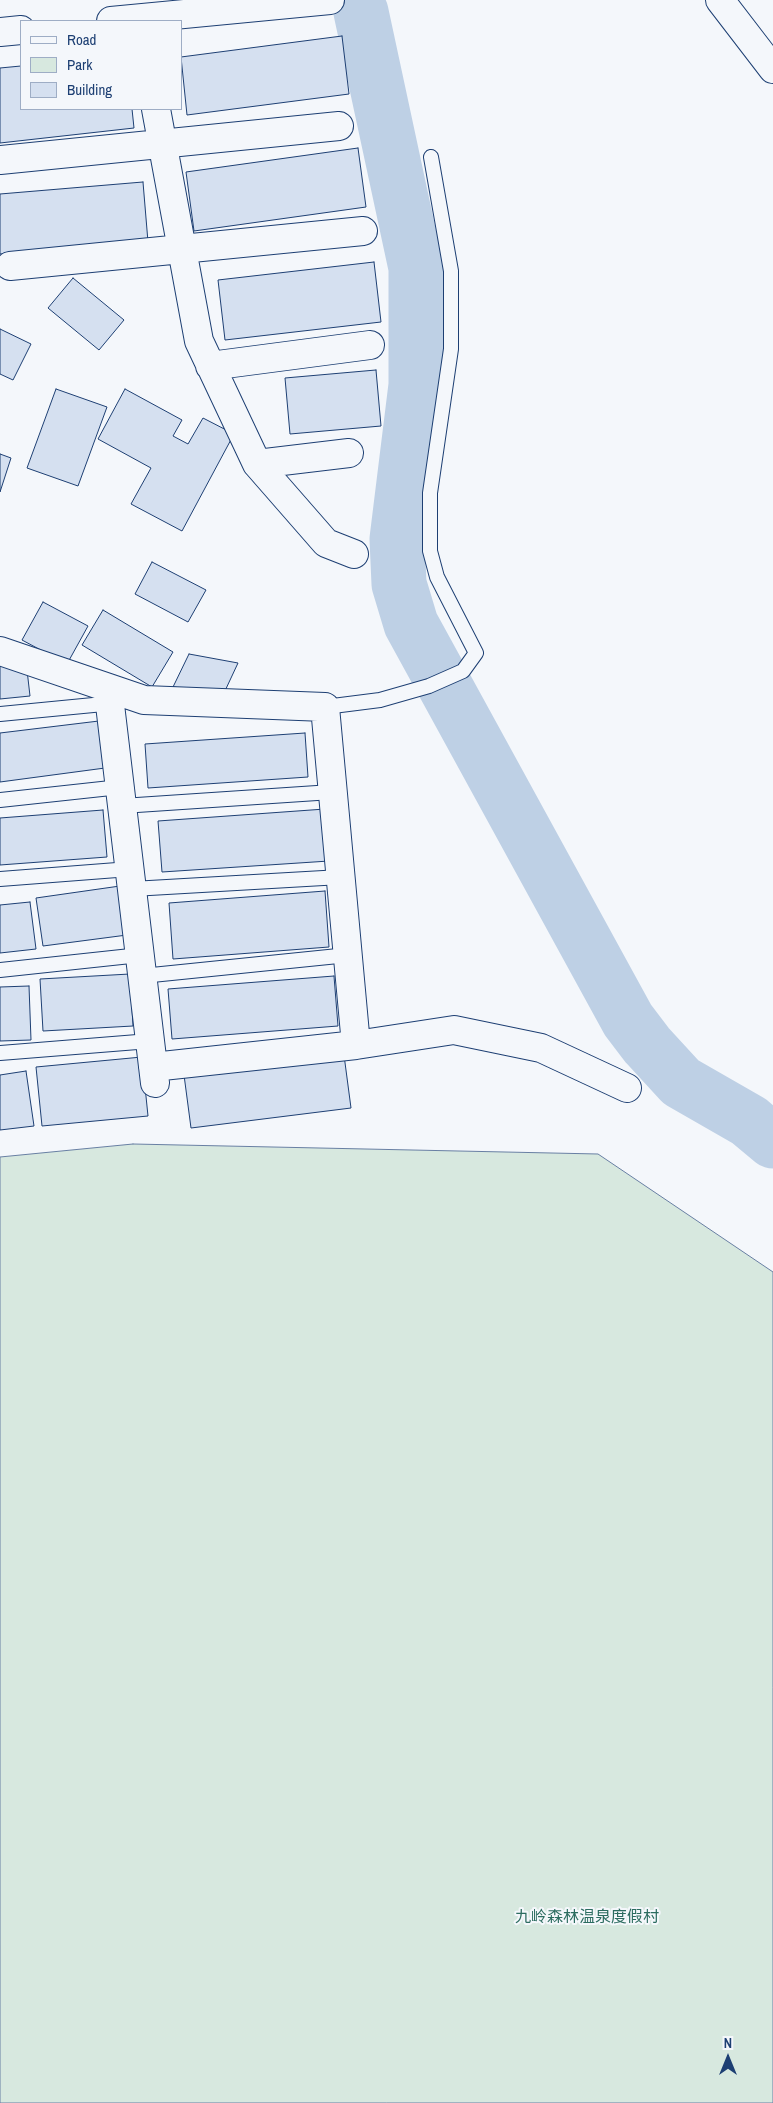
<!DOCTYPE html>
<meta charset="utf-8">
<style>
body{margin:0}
#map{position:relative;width:773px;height:2103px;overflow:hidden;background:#f4f7fb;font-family:"Archivo Narrow",sans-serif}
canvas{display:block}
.legend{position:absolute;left:20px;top:20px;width:162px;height:90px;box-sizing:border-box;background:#f4f7fb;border:1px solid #9eadc5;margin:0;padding:6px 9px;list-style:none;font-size:15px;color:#1d3f73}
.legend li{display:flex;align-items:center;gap:10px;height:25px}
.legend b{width:25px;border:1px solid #9eadc5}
.north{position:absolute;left:703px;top:2033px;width:50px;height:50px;-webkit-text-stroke:4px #f4f7fb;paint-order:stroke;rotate:0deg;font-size:14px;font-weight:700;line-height:20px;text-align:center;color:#1d3f73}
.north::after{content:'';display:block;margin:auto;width:18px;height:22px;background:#1d3f73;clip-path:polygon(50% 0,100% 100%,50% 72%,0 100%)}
</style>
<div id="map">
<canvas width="773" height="2103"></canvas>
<ul class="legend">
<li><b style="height:6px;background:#f4f7fb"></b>Road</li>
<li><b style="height:14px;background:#d7e8df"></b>Park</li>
<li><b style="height:14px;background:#d5e0f0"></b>Building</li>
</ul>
<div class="north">N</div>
</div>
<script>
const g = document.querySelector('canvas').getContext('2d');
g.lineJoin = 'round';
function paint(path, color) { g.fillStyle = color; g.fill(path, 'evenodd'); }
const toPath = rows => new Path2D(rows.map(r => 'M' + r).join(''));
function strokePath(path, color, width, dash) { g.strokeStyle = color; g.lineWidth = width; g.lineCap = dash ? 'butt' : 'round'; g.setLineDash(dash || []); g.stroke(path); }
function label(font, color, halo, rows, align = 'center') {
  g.font = font + ' "Archivo Narrow","Noto Sans SC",sans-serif'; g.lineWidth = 4; g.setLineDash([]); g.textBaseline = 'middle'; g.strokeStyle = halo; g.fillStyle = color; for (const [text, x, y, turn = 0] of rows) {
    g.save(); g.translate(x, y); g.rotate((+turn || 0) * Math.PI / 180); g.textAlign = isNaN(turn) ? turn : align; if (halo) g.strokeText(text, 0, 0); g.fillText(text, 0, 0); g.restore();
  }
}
const green = toPath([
 [133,1144,598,1154,773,1272,773,2103,0,2103,0,1157,133,1144]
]);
const river = toPath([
 [361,12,416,268,416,385,397,539,399,584,411,624,628,1020,647,1045,681,1082,749,1121,773,1141]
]);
const building = toPath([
 [342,36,349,94,187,115,181,57,342,36],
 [21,66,21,109,132,109,134,128,0,143,0,68,21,66],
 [358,148,366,207,194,231,186,172,358,148],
 [143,182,148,242,0,254,0,194,143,182],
 [374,262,381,322,225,340,218,280,374,262],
 [73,278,124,320,99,350,48,308,73,278],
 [0,329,31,344,13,380,0,374,0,329],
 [376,370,381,426,290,434,285,378,376,370],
 [56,389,107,407,78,486,27,468,56,389],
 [125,389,182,420,173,436,188,444,203,418,234,434,182,531,131,504,151,468,98,439,125,389],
 [0,454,11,458,0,492,0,454],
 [152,562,206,590,188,622,135,594,152,562],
 [43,602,88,626,67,664,22,640,43,602],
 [103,610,173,652,152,687,82,645,103,610],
 [189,654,238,663,224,693,173,687,189,654],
 [0,661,27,670,30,696,0,699,0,661],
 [99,721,105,768,0,782,0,733,99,721],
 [305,733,308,777,148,788,145,744,305,733],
 [325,809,329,861,162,872,158,821,325,809],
 [103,810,107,857,0,865,0,818,103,810],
 [120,886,127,935,43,946,36,898,120,886],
 [325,891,329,947,173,959,169,903,325,891],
 [30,902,36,949,0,953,0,905,30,902],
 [130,974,133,1026,43,1031,40,979,130,974],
 [334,976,338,1026,172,1039,168,989,334,976],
 [29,986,31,1040,0,1041,0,987,29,986],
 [344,1055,351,1108,191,1128,184,1075,344,1055],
 [142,1057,148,1116,42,1126,36,1067,142,1057],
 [26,1071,34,1126,0,1130,0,1075,26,1071]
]);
const service = toPath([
 [325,707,380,700,429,686,463,671,476,653,437,577,430,551,430,493,451,349,451,271,431,157],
 [0,714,114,703],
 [0,800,120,787],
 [122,806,332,792],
 [0,879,130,869],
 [132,889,341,877],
 [0,970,140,955],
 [142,976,348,955],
 [0,1053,150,1041]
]);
const minor = toPath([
 [156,109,199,341,257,464,326,543,354,554],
 [0,160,339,126],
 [10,266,363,231],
 [210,366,370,345],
 [257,464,349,453],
 [0,651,144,700,325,707,356,1045],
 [108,688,155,1083],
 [153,1067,356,1045,454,1030,541,1048,627,1088]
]);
const secondary = toPath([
 [720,0,773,69],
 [111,21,330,0],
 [0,32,21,30]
]);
const parkNames = [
 ["九岭森林温泉度假村",587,1918]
];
paint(green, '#d7e8df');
strokePath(green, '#687fa3', 1);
strokePath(river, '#bed0e5', 55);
paint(building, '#d5e0f0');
strokePath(building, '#1d3f73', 1);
strokePath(service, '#1d3f73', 16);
strokePath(minor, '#1d3f73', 30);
strokePath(secondary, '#1d3f73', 30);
strokePath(service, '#f4f7fb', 14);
strokePath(minor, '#f4f7fb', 28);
strokePath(secondary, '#f4f7fb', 28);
label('16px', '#2c6c60', '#f4f7fb', parkNames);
</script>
